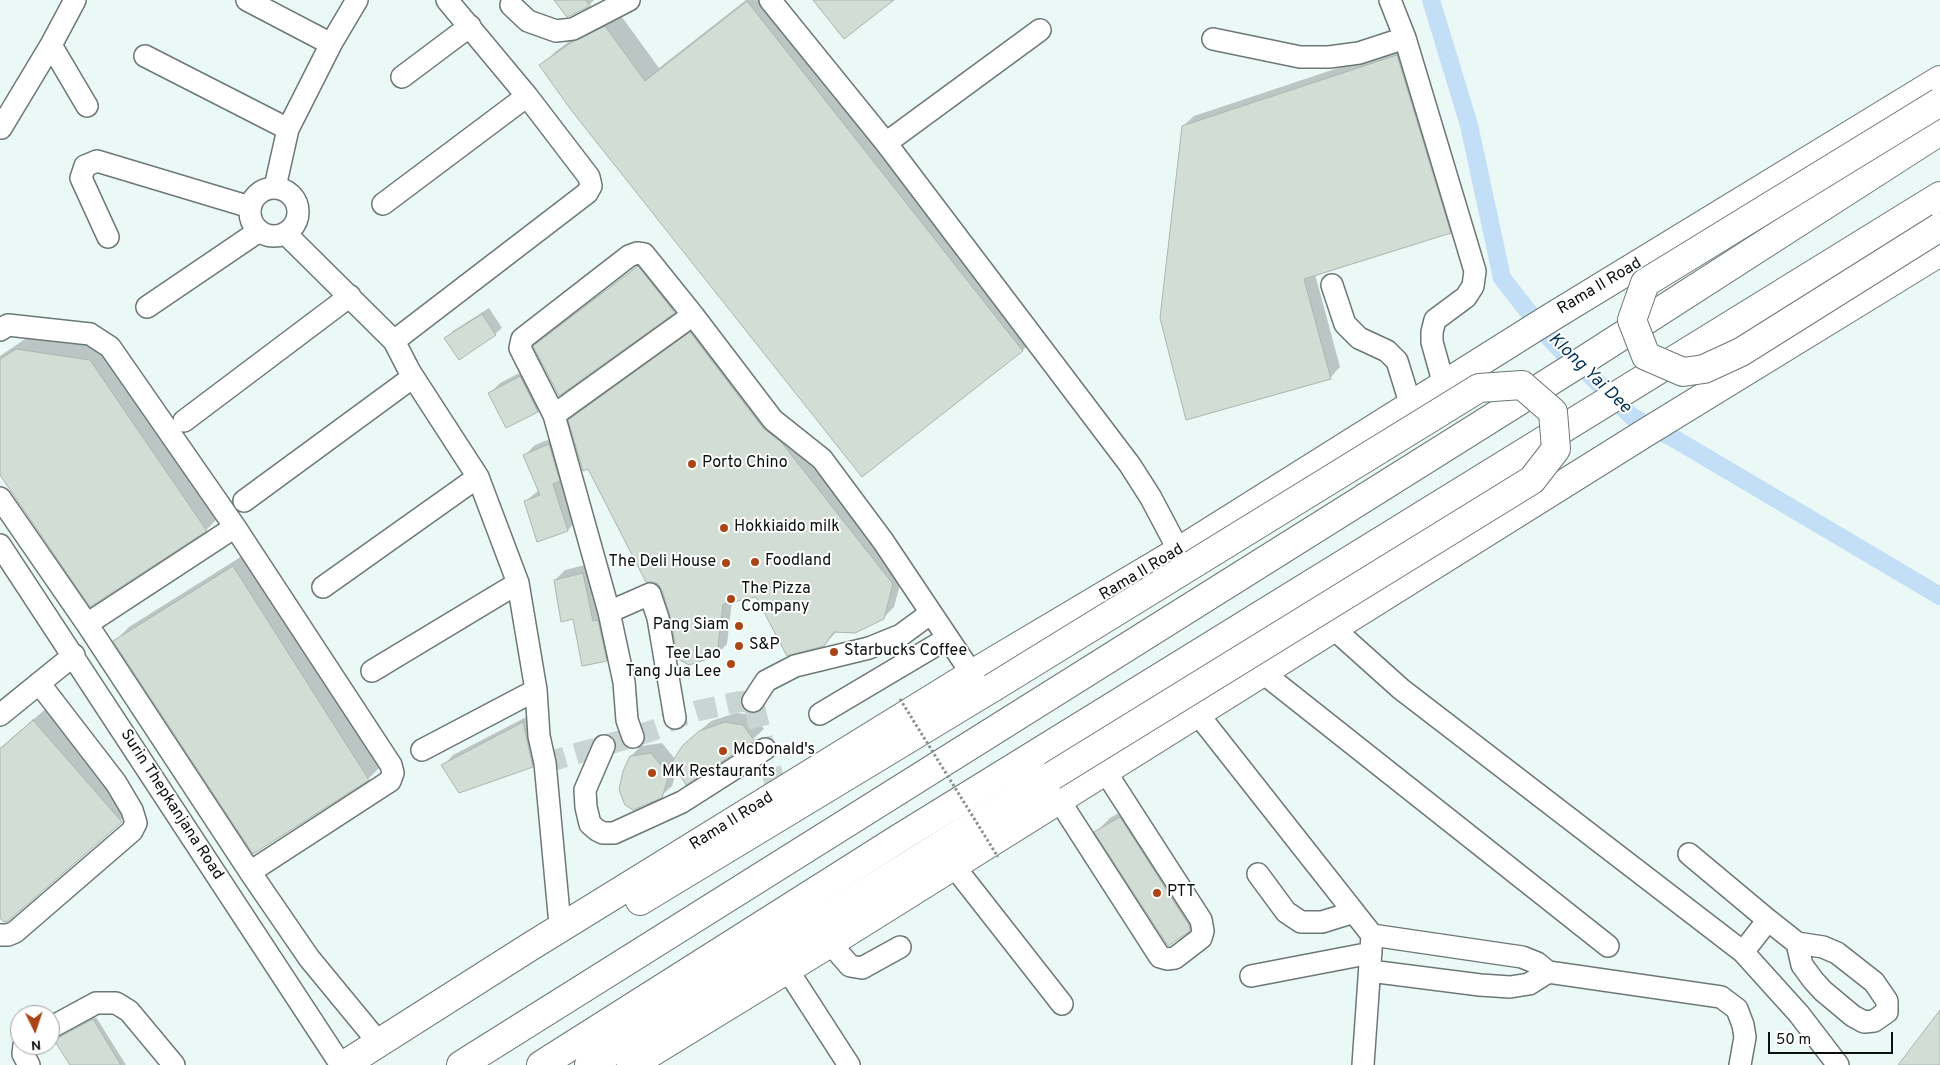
<!DOCTYPE html>
<style>
body{margin:0}
#map{position:relative;width:1940px;height:1065px;overflow:hidden;background:#eaf8f6;font-family:Overpass,sans-serif}
canvas{display:block}
.north{position:absolute;left:10px;top:1005px;width:50px;height:50px;box-sizing:border-box;background:#fff;border:1px solid #9d9f9f;border-radius:50%;rotate:176deg;font-size:14px;font-weight:700;line-height:20px;text-align:center;color:#0b100f}
.north::after{content:'';display:block;margin:auto;width:18px;height:22px;background:#aa4517;clip-path:polygon(50% 0,100% 100%,50% 72%,0 100%)}
.scale{position:absolute;left:1768px;top:1032px;width:125px;height:22px;box-sizing:border-box;border:2px solid #0b100f;border-top:0;padding-left:6px;font-size:15px;line-height:18px;white-space:nowrap;color:#0b100f;-webkit-text-stroke:4px #fff;paint-order:stroke}
</style>
<div id="map">
<canvas width="1940" height="1065"></canvas>
<div class="north">N</div>
<div class="scale">50 m</div>
</div>
<script>
const g = document.querySelector('canvas').getContext('2d');
g.lineJoin = 'round';
function paint(path, color) { g.fillStyle = color; g.fill(path, 'evenodd'); }
const toPath = rows => new Path2D(rows.map(r => 'M' + r).join(''));
function strokePath(path, color, width, dash) { g.strokeStyle = color; g.lineWidth = width; g.lineCap = dash ? 'butt' : 'round'; g.setLineDash(dash || []); g.stroke(path); }
function label(font, color, halo, rows, align = 'center') {
  g.font = font + ' Overpass,sans-serif'; g.lineWidth = 4; g.setLineDash([]); g.textBaseline = 'middle'; g.strokeStyle = halo; g.fillStyle = color; for (const [text, x, y, turn = 0] of rows) {
    g.save(); g.translate(x, y); g.rotate((+turn || 0) * Math.PI / 180); g.textAlign = isNaN(turn) ? turn : align; if (halo) g.strokeText(text, 0, 0); g.fillText(text, 0, 0); g.restore();
  }
}
const shadow = toPath([
 [555,0,594,0,589,5,567,16],
 [746,0,771,0,1037,336,1023,350,862,475,541,66,555,52,587,28,619,13,659,68],
 [1407,45,1460,221,1450,232,1315,274,1340,367,1330,378,1183,126,1194,116],
 [649,257,685,301,674,312,559,394,535,346,545,336],
 [489,308,502,328,495,334,446,338,453,331],
 [701,323,903,573,894,607,883,618,837,631,824,645,757,595,732,601,727,644,716,655,672,616,663,589,570,420,580,410],
 [31,335,104,346,220,516,206,530,0,472,0,356],
 [531,367,548,400,538,411,507,426,490,393,500,383],
 [560,435,578,519,568,530,537,540,526,501,539,490,525,455,535,445],
 [247,553,382,765,368,779,254,852,115,641,129,627],
 [593,563,617,649,606,660,574,618,555,580,565,570],
 [48,707,135,807,8,920,0,916,0,748],
 [534,713,543,755,532,766,443,766,453,755],
 [736,713,754,715,764,729,753,739,686,783,677,768,672,786,661,796,631,756,641,746,662,743,675,759,695,735,711,721],
 [1134,804,1204,915,1189,930,1096,832,1110,818],
 [96,1017,126,1065,71,1065,59,1038]
]);
const canal = toPath([
 [1431,0,1469,125,1502,278,1545,333,1572,362,1588,373,1631,416,1675,439,1940,596]
]);
const building = toPath([
 [554,0,586,0,590,6,567,17,554,0],
 [813,0,894,0,844,39,813,0],
 [747,1,1023,351,862,477,571,110,539,65,572,42,605,26,645,81,747,1],
 [1397,55,1451,233,1304,279,1331,379,1186,420,1160,318,1182,126,1397,55],
 [638,266,675,313,559,396,533,346,638,266],
 [482,314,496,335,459,360,444,338,482,314],
 [690,332,763,428,782,443,893,584,884,619,855,633,834,632,824,646,787,656,756,597,723,604,717,656,689,665,678,659,670,616,662,590,658,584,652,582,646,582,588,469,583,471,568,420,690,332],
 [16,349,90,360,207,531,90,607,0,475,0,359,16,349],
 [520,376,538,412,506,428,488,393,520,376],
 [549,444,560,481,553,484,568,531,537,542,524,501,540,495,523,455,549,444],
 [233,566,369,780,253,854,113,641,233,566],
 [583,573,593,621,598,620,607,661,582,666,573,619,561,622,554,580,583,573],
 [33,720,122,822,8,921,4,922,0,918,0,749,33,720],
 [523,722,533,767,459,793,441,765,523,722],
 [725,722,743,725,754,740,754,741,686,785,672,762,683,745,699,731,725,722],
 [651,753,669,775,662,798,633,810,625,805,619,790,623,771,630,756,651,753],
 [1120,817,1189,925,1190,931,1168,946,1094,832,1120,817],
 [1940,1010,1940,1065,1898,1065,1940,1010],
 [93,1019,121,1065,70,1065,54,1040,93,1019]
]);
const minorTunnel = toPath([
 [545,763,633,737,657,729,675,718,697,711,737,702,753,701,764,746,775,783,775,796]
]);
const minor = toPath([
 [75,0,51,45,87,106],
 [247,0,331,44],
 [770,0,886,143,1130,465,1151,498,1179,551],
 [1390,0,1405,38,1475,271,1473,286,1466,297,1435,320,1432,332,1432,342,1444,385],
 [511,5,528,21,556,31,573,29,629,0],
 [1213,39,1300,57,1329,57,1359,53,1405,38],
 [145,56,288,129],
 [402,77,470,26],
 [1,128,51,45],
 [886,143,1040,30],
 [275,187,288,129,331,44,357,0],
 '250 212a24 24 0 1 1 48 0a24 24 0 1 1-48 0Z',
 [383,204,527,96],
 [285,233,394,341,410,372,478,477,518,583,536,690,539,736,545,763,559,914,561,928],
 [108,237,81,178,85,166,97,161,250,207],
 [1332,285,1345,324,1359,338,1387,351,1397,361,1411,406],
 [147,307,259,231],
 [0,330,8,325,90,334,110,347,235,527,391,765,393,773,390,781,250,872,87,624,0,498],
 [394,341,587,193,591,186,589,177,527,96,447,0],
 [554,415,693,315],
 [184,421,350,296],
 [244,501,413,377],
 [0,545,341,1065],
 [323,587,478,477],
 [609,612,650,594,658,618,675,718],
 [87,624,235,527],
 [1333,628,1401,689,1743,952,1799,1014,1838,1065],
 [372,671,518,583],
 [1262,672,1608,946],
 [753,701,766,681,795,666,869,648,901,635,931,613],
 [1197,713,1372,935,1522,957,1537,963,1548,972,1721,997,1737,1009,1743,1025,1745,1037,1740,1065],
 [820,714,948,638],
 [0,715,74,655],
 [633,737,627,720,624,682,609,612,554,415,520,348,522,339,629,256,637,253,644,254,693,315,773,420,822,459,883,541,972,674],
 [604,746,585,790,586,807,590,824,597,830,603,833,614,833,682,802,765,749],
 [422,750,536,690],
 [1059,800,1160,957,1167,959,1175,958,1201,938,1203,931,1201,920,1105,771],
 [1689,854,1768,920],
 [953,865,1062,1004],
 [250,872,309,958,379,1043],
 [1258,874,1286,912,1301,922,1322,922,1354,912],
 [0,935,8,935,15,932,132,831,136,823,132,810,116,783,39,683],
 [830,943,850,966,862,968,900,947],
 [1743,952,1768,920,1797,943,1802,965,1813,980,1823,991,1853,1016,1864,1022,1874,1021,1887,1012,1887,1001,1874,982,1837,953,1823,947,1797,943],
 [787,969,849,1065],
 [1370,971,1480,985,1510,987,1529,984,1548,972],
 [1251,976,1371,953],
 [50,1028,96,1003,116,1003,129,1011,174,1065],
 [24,1045,23,1054,29,1065],
 [1363,1065,1372,935]
]);
const major = toPath([
 [640,901,992,688],
 [344,1065,528,948,972,674,1179,551,1550,318,1940,80],
 [589,1065,1052,776],
 [631,1065,830,943,1645,433,1940,252]
]);
const highway = toPath([
 [461,1065,1581,362,1940,131],
 [541,1065,898,839,1940,196]
]);
const pathBridge = toPath([
 [900,699,998,857]
]);
const majorBridge = toPath([
 [1940,102,1645,283,1632,320,1646,356,1683,372,1704,369,1741,352,1940,227],
 [992,688,1479,388,1522,385,1553,412,1556,449,1532,480,1052,776]
]);
const markers = [
 [692,464,5,"#aa4517"],
 [724,528,5,"#aa4517"],
 [755,562,5,"#aa4517"],
 [726,563,5,"#aa4517"],
 [731,599,5,"#aa4517"],
 [739,626,5,"#aa4517"],
 [739,646,5,"#aa4517"],
 [834,652,5,"#aa4517"],
 [731,664,5,"#aa4517"],
 [723,751,5,"#aa4517"],
 [652,773,5,"#aa4517"],
 [1157,893,5,"#aa4517"]
];
const streetNames = [
 ["Rama II Road",1600,287,-31],
 ["Rama II Road",1142,573,-31],
 ["Surin Thepkanjana Road",171,805,57],
 ["Rama II Road",732,822,-32]
];
const poiNames = [
 ["Porto Chino",702,464],
 ["Hokkiaido milk",734,528],
 ["Foodland",765,562],
 ["The Deli House",716,563,"right"],
 ["The Pizza",741,590],
 ["Company",741,608],
 ["Pang Siam",729,626,"right"],
 ["S&P",749,646],
 ["Starbucks Coffee",844,652],
 ["Tee Lao",721,655,"right"],
 ["Tang Jua Lee",721,673,"right"],
 ["McDonald's",733,751],
 ["MK Restaurants",662,773],
 ["PTT",1167,893]
];
const waterNames = [
 ["Klong Yai Dee",1589,374,44]
];
paint(shadow, '#0003');
strokePath(canal, '#c2dff7', 18);
paint(building, '#d2ddd6');
strokePath(building, '#abb5af', 1);
strokePath(minorTunnel, '#c9d5d3', 21, [21, 11]);
strokePath(minor, '#6c7876', 24);
strokePath(major, '#6c7876', 30);
strokePath(highway, '#6c7876', 30);
strokePath(minor, '#fff', 21);
strokePath(major, '#fff', 28);
strokePath(highway, '#fff', 28);
strokePath(majorBridge, '#6c7876', 30, []);
strokePath(pathBridge, '#899391', 3, [2.5, 2.5]);
strokePath(majorBridge, '#fff', 28);
for (const [x, y, r, color] of markers) { const dot = new Path2D(); dot.arc(x, y, r, 0, 2 * Math.PI); g.fillStyle = color; g.fill(dot); strokePath(dot, '#fff', 2); }
label('16px', '#0b100f', '#fff', streetNames);
label('16px', '#0b100f', '#fff', poiNames, 'left');
label('italic 18px', '#013353', '#fff', waterNames);
</script>
